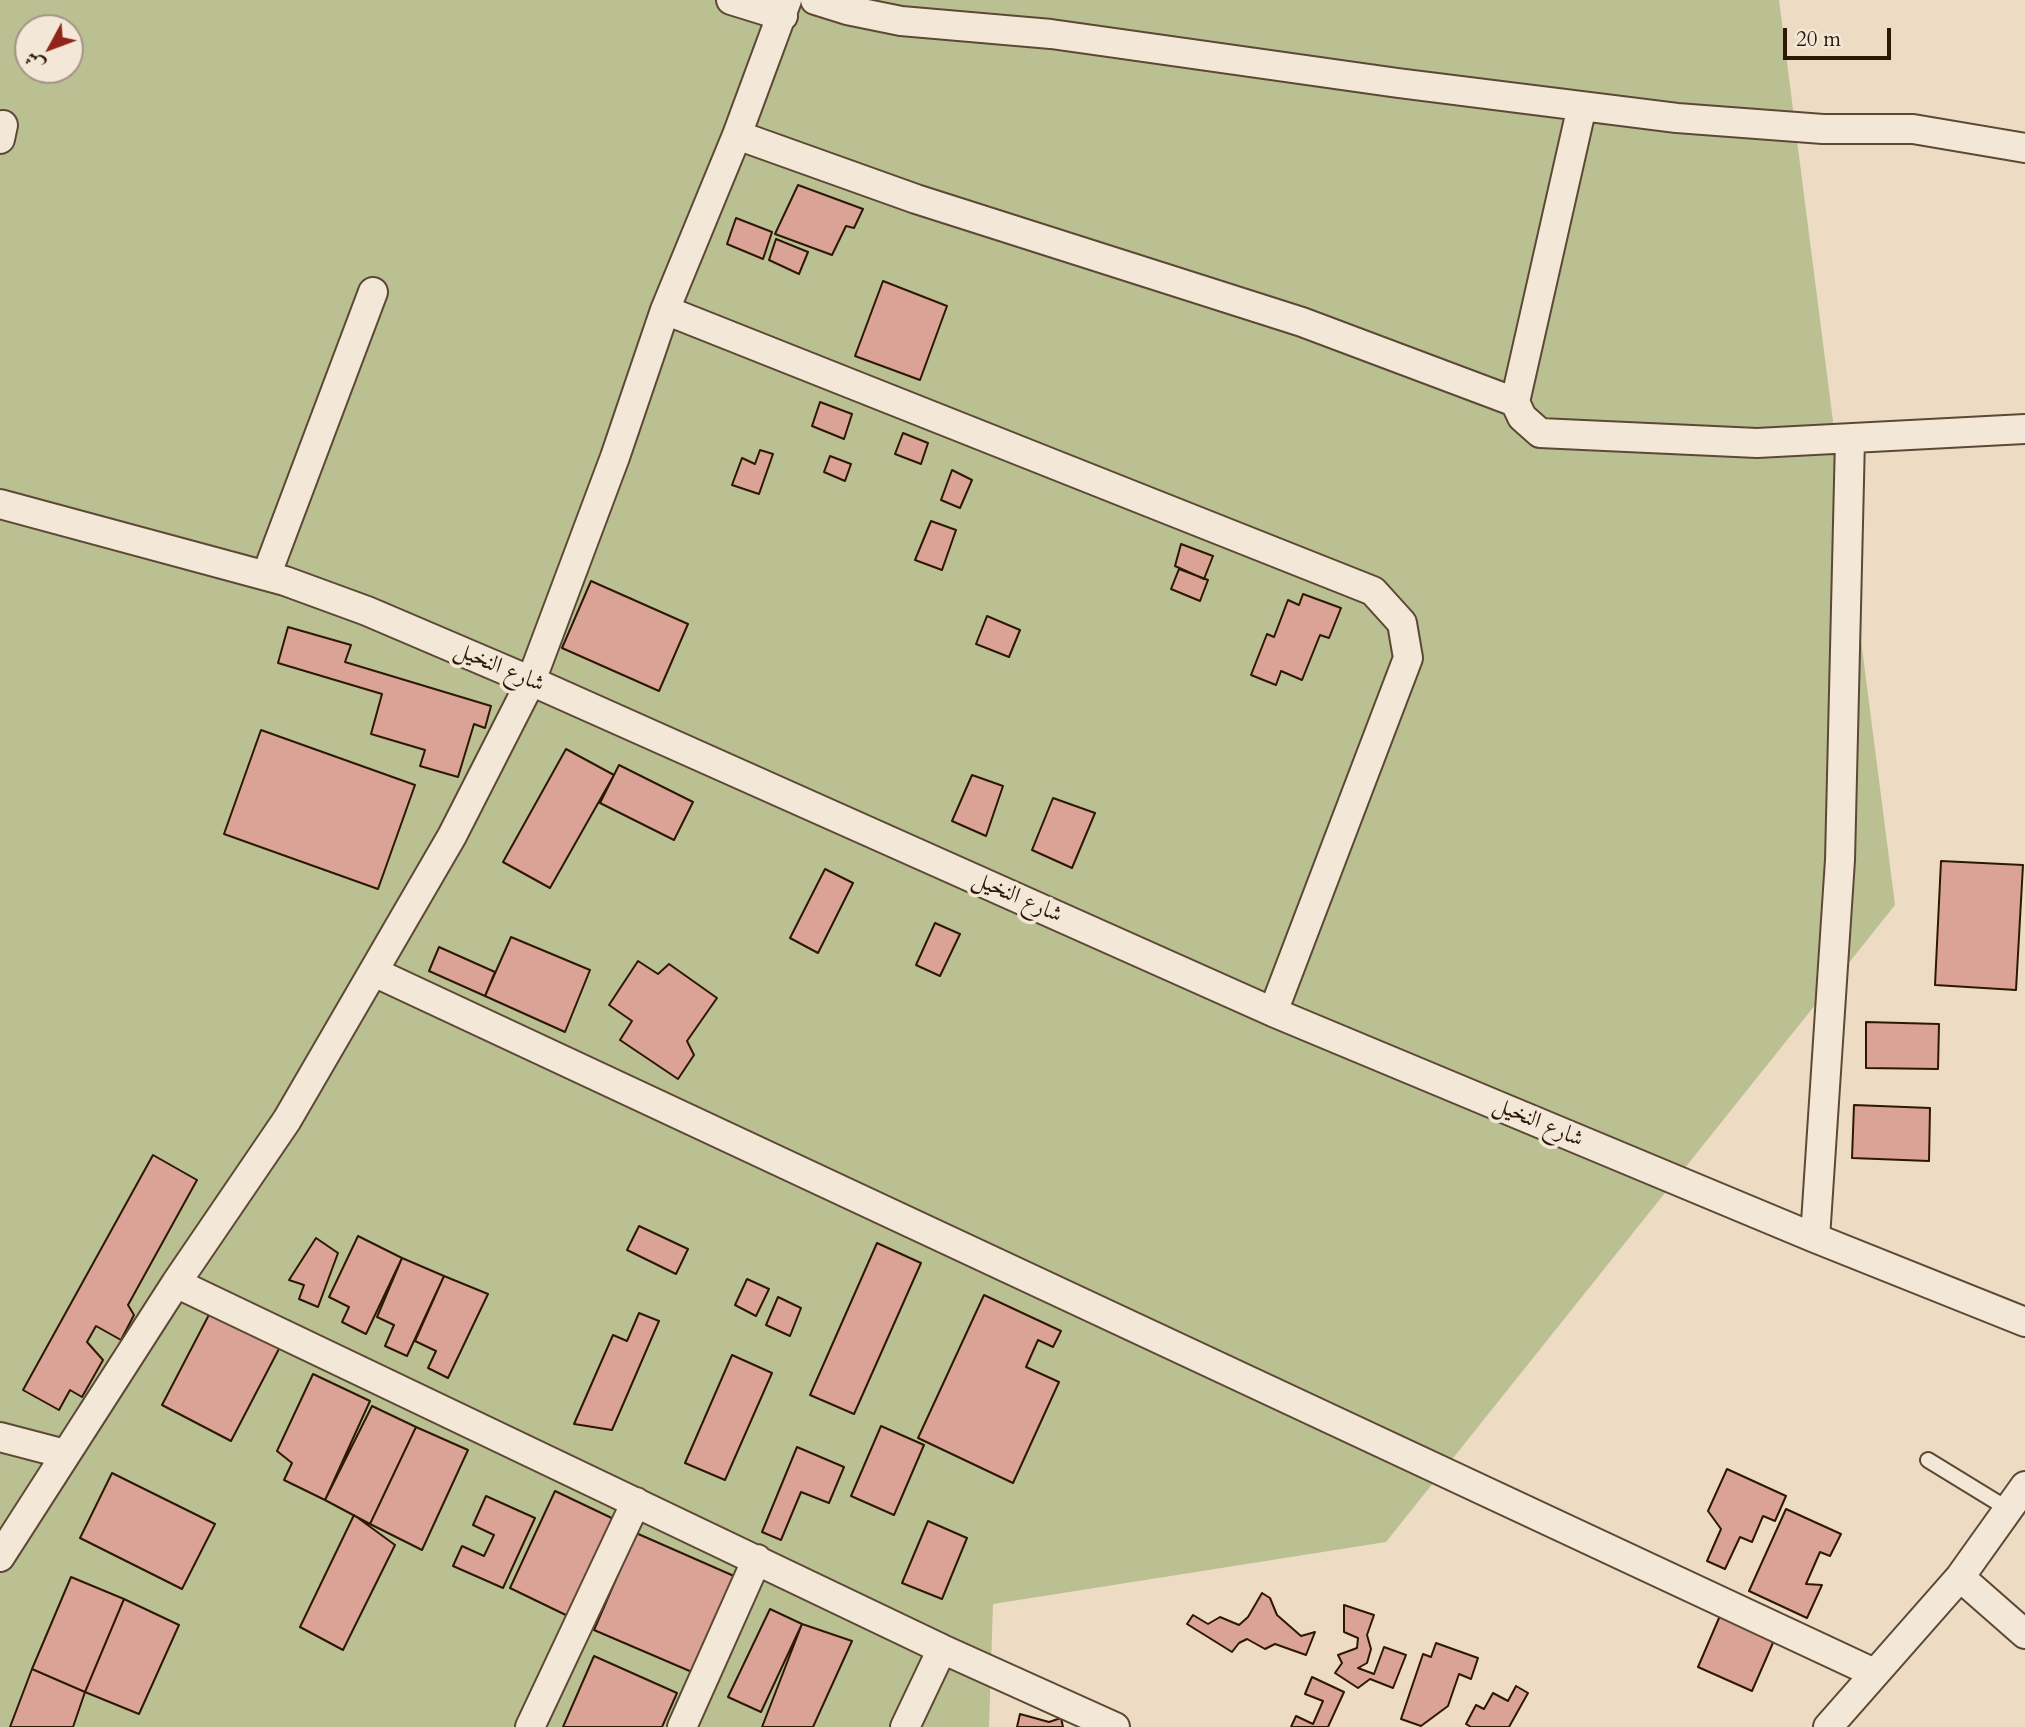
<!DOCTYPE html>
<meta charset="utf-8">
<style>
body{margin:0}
#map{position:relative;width:2025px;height:1727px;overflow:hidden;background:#eddcc3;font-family:Cardo,Amiri,serif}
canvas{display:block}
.north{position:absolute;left:14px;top:14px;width:70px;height:70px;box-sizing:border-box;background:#f3e8d8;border:2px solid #a49484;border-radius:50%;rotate:229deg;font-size:19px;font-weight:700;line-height:28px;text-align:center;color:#2d1705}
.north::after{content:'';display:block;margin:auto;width:24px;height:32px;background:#8f2418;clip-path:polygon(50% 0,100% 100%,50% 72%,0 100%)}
.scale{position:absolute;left:1783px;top:28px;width:108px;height:32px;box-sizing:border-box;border:4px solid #2d1705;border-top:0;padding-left:9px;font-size:21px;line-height:24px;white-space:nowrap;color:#2d1705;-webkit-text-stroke:5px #f3e8d8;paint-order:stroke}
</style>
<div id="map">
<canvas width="2025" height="1727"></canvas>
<div class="north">ش</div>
<div class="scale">20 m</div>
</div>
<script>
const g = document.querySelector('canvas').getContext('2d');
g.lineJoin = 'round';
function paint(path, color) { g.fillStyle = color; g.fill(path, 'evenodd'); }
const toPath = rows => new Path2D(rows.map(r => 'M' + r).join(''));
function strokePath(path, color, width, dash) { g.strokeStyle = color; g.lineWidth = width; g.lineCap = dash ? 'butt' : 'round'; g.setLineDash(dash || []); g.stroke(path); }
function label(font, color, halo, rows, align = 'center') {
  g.font = font + ' Cardo,Amiri,serif'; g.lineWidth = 7; g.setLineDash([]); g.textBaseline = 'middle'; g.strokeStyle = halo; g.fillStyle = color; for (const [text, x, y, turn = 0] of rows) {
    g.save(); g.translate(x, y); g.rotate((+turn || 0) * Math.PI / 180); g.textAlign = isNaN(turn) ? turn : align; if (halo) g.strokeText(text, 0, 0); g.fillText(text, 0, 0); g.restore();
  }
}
const green = toPath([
 [0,0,1779,0,1895,905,1386,1542,993,1604,989,1727,0,1727],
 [28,28,70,28,70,70,28,70]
]);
const building = toPath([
 [798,185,863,209,854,228,846,226,832,255,775,234,798,185],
 [736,218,772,232,763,259,727,244,736,218],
 [776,239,808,252,799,274,769,260,776,239],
 [883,281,947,306,920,380,855,356,883,281],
 [820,402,852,414,844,439,812,426,820,402],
 [903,433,928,443,921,464,895,454,903,433],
 [760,450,773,454,759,494,732,485,742,458,755,464,760,450],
 [830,456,851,464,845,481,824,472,830,456],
 [952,470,972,480,960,508,941,500,952,470],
 [931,521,956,530,942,570,915,560,931,521],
 [1181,544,1213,556,1204,579,1175,566,1181,544],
 [1179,569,1208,580,1200,601,1171,589,1179,569],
 [591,581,688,624,659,691,562,648,591,581],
 [1303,594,1341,608,1329,638,1320,635,1302,680,1281,671,1276,685,1251,675,1267,634,1274,637,1288,600,1299,605,1303,594],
 [987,616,1020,630,1009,657,976,644,987,616],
 [288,627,351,645,345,662,491,706,485,728,474,724,458,777,420,766,425,750,371,734,382,694,278,663,288,627],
 [261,730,415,785,378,889,224,834,261,730],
 [566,749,614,775,550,888,503,862,566,749],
 [619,765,693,802,674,840,600,803,619,765],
 [972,775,1003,786,986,836,952,821,972,775],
 [1053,798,1095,813,1072,868,1032,850,1053,798],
 [1941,861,2023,865,2016,990,1935,985,1941,861],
 [825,869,853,883,818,953,790,938,825,869],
 [935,923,960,934,940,976,916,965,935,923],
 [511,937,590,970,565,1032,485,996,511,937],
 [439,947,495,972,485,996,429,971,439,947],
 [638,961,658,974,669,964,717,998,687,1041,694,1055,678,1079,620,1040,632,1021,609,1005,638,961],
 [1866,1022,1939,1024,1938,1069,1866,1068,1866,1022],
 [1854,1105,1930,1108,1929,1161,1852,1158,1854,1105],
 [153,1155,197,1180,128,1305,134,1315,121,1340,96,1326,87,1342,103,1360,82,1397,70,1390,59,1410,23,1390,153,1155],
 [639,1226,688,1249,676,1274,627,1250,639,1226],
 [358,1236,402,1258,366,1334,342,1322,349,1307,329,1297,358,1236],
 [316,1238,338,1253,318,1307,299,1299,304,1285,289,1280,316,1238],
 [877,1243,921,1263,854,1414,810,1395,877,1243],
 [402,1258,444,1276,407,1356,385,1346,394,1325,377,1317,402,1258],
 [444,1276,488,1294,448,1378,428,1368,436,1351,415,1341,444,1276],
 [747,1279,769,1289,756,1316,735,1305,747,1279],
 [984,1295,1061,1331,1053,1347,1038,1340,1026,1367,1059,1382,1013,1483,918,1438,984,1295],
 [778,1297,801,1308,790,1336,766,1325,778,1297],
 [212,1309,281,1345,231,1441,162,1405,212,1309],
 [639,1313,659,1321,612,1430,574,1424,613,1335,627,1341,639,1313],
 [732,1355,772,1373,725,1480,685,1463,732,1355],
 [313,1374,370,1401,325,1500,284,1480,292,1463,277,1451,313,1374],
 [372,1406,416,1427,370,1524,325,1500,372,1406],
 [881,1426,924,1445,894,1515,851,1496,881,1426],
 [416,1427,468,1450,422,1550,370,1524,416,1427],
 [797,1447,844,1467,829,1503,801,1492,781,1540,762,1532,797,1447],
 [1727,1469,1786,1496,1775,1521,1763,1516,1752,1542,1740,1537,1725,1569,1707,1561,1721,1529,1708,1511,1727,1469],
 [112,1473,215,1524,182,1589,80,1538,112,1473],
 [555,1491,618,1521,572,1618,510,1588,555,1491],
 [486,1496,535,1518,503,1588,453,1566,462,1546,484,1556,494,1535,473,1525,486,1496],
 [1786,1509,1841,1534,1830,1556,1820,1552,1806,1584,1822,1585,1807,1618,1749,1591,1786,1509],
 [354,1515,395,1545,343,1650,300,1627,354,1515],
 [928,1521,967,1538,942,1599,902,1583,928,1521],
 [636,1533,734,1576,692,1672,594,1630,636,1533],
 [71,1577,124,1599,85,1692,32,1669,71,1577],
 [1262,1593,1270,1598,1277,1615,1301,1636,1315,1632,1306,1655,1275,1644,1265,1649,1247,1639,1239,1643,1232,1652,1187,1624,1193,1615,1208,1624,1220,1617,1239,1625,1248,1617,1262,1593],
 [124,1599,179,1625,139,1714,85,1692,124,1599],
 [1725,1604,1779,1629,1752,1691,1698,1667,1725,1604],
 [1344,1605,1374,1615,1367,1635,1371,1649,1367,1663,1358,1668,1374,1674,1384,1647,1406,1655,1393,1688,1370,1679,1358,1688,1335,1673,1342,1663,1338,1655,1357,1648,1358,1638,1344,1632,1344,1605],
 [770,1609,802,1624,761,1712,728,1697,770,1609],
 [802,1624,852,1641,813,1727,762,1727,802,1624],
 [1436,1643,1478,1658,1471,1679,1459,1674,1448,1706,1421,1726,1401,1719,1423,1654,1431,1657,1436,1643],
 [594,1656,677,1693,662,1727,563,1727,594,1656],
 [32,1669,85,1692,73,1727,10,1727,32,1669],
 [1312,1677,1344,1692,1328,1727,1291,1727,1296,1716,1313,1724,1323,1701,1305,1694,1312,1677],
 [1516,1686,1528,1693,1509,1727,1471,1727,1466,1724,1476,1705,1484,1709,1493,1693,1508,1701,1516,1686],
 [1020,1714,1049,1722,1061,1718,1063,1727,1017,1727,1020,1714]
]);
const service = toPath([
 [1928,1460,2008,1509]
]);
const minor = toPath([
 [731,0,783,16],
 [815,0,847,10,901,21,1051,34,1398,83,1677,118,1823,129,1913,129,2025,148],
 [1582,106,1515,402,1522,417,1540,433,1757,443,2025,429],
 [737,135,916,199,1302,322,1515,402],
 [0,139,3,125],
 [665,310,1373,591,1402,623,1408,658,1273,1012],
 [0,504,285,581,367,611,531,681,1273,1012,1815,1238,2025,1322],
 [266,576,373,292],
 [374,972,1874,1673],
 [1815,1238,1840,860,1850,439],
 [176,1283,942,1649,1115,1727],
 [0,1437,65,1454],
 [0,1557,176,1283,287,1120,452,836,531,681,615,457,665,310,737,135,787,0],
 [1960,1577,2025,1634],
 [530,1727,636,1502],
 [682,1727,757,1559],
 [905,1727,942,1649],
 [1828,1727,1960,1577,2025,1486]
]);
const streetNames = [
 ["شارع النخيل",499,668,23],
 ["شارع النخيل",1017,898,24],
 ["شارع النخيل",1538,1123,23]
];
paint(green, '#bac092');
paint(building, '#daa395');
strokePath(building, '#2d1705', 2);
strokePath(service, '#5d4834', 18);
strokePath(minor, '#5d4834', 32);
strokePath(service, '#f3e8d8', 14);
strokePath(minor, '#f3e8d8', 28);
label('23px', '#2d1705', '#f3e8d8', streetNames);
</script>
